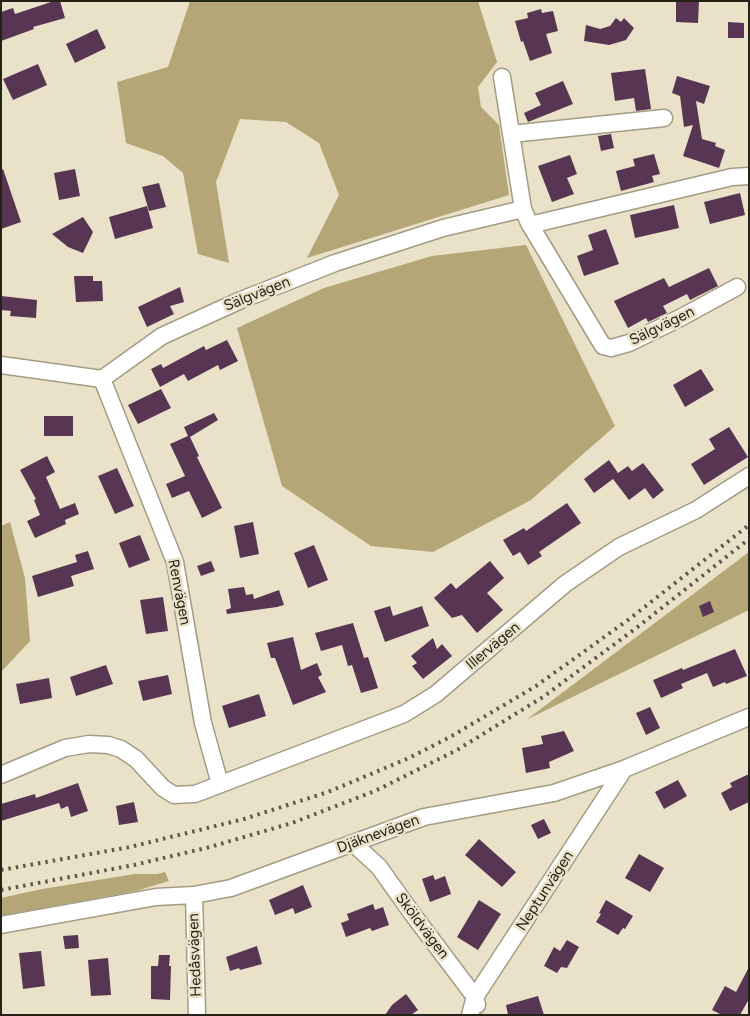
<!DOCTYPE html>
<meta charset="utf-8">
<style>
body{margin:0}
#map{position:relative;width:750px;height:1016px;overflow:hidden;background:#eae2c8;font-family:Figtree,sans-serif}
canvas{display:block}
.frame{position:absolute;inset:0;border:2px solid #252218;pointer-events:none}
</style>
<div id="map">
<canvas width="750" height="1016"></canvas>
<div class="frame"></div>
</div>
<script>
const g = document.querySelector('canvas').getContext('2d');
g.lineJoin = 'round';
function paint(path, color) { g.fillStyle = color; g.fill(path, 'evenodd'); }
const toPath = rows => new Path2D(rows.map(r => 'M' + r).join(''));
function strokePath(path, color, width, dash) { g.strokeStyle = color; g.lineWidth = width; g.lineCap = dash ? 'butt' : 'round'; g.setLineDash(dash || []); g.stroke(path); }
function label(font, color, halo, rows, align = 'center') {
  g.font = font + ' Figtree,sans-serif'; g.lineWidth = 5; g.setLineDash([]); g.textBaseline = 'middle'; g.strokeStyle = halo; g.fillStyle = color; for (const [text, x, y, turn = 0] of rows) {
    g.save(); g.translate(x, y); g.rotate((+turn || 0) * Math.PI / 180); g.textAlign = isNaN(turn) ? turn : align; if (halo) g.strokeText(text, 0, 0); g.fillText(text, 0, 0); g.restore();
  }
}
const forest = toPath([
 [190,1,478,1,497,62,478,87,481,107,499,125,509,195,307,258,339,195,319,143,286,122,240,119,216,182,229,263,198,254,183,173,163,156,126,143,117,82,168,67],
 [526,245,615,426,531,500,433,552,371,546,282,486,237,328,324,288,432,256],
 [10,522,25,578,30,641,1,672,1,526],
 [749,552,749,610,526,720],
 [165,872,169,881,136,891,1,916,1,898,42,889,135,874,157,874]
]);
const building = toPath([
 [54,1,60,1,65,18,33,27,34,29,1,41,1,12,13,8,15,14],
 [676,1,699,1,698,23,676,22],
 [541,9,542,13,553,11,558,31,546,34,552,53,530,61,523,41,521,42,515,21,528,18,527,13],
 [616,18,621,22,624,18,634,28,626,40,609,45,584,41,586,25,600,29,610,26],
 [728,22,744,23,744,38,728,38],
 [97,29,106,48,75,63,66,44],
 [38,64,47,85,13,100,3,79],
 [645,69,651,109,636,111,634,98,615,101,611,73],
 [677,76,710,86,704,104,696,101,702,139,716,143,715,146,725,150,719,168,683,156,693,125,684,127,680,96,672,93],
 [563,81,573,104,528,122,524,113,541,105,535,93],
 [611,134,614,148,601,151,598,136],
 [654,154,660,174,652,176,654,182,621,191,616,171,635,166,633,159],
 [570,155,577,174,567,178,574,194,552,202,538,166],
 [3,169,21,222,1,229,1,170],
 [75,169,80,196,59,200,54,173],
 [159,183,166,207,149,211,142,187],
 [740,193,745,215,710,224,704,202],
 [674,205,679,228,635,238,630,215],
 [147,206,153,228,115,239,109,217],
 [83,217,93,232,83,253,68,247,52,234],
 [606,229,619,264,584,276,577,256,593,250,588,235],
 [709,268,718,286,690,300,687,294,663,306,667,313,648,322,646,318,628,328,614,301,664,278,669,287],
 [74,276,93,276,93,281,102,281,103,301,76,302],
 [180,287,184,302,170,306,174,314,147,327,138,307],
 [1,296,37,300,36,318,10,316,11,311,1,310],
 [227,340,238,361,220,370,218,365,188,381,184,374,160,387,151,369,161,364,163,368,204,346,206,350],
 [701,369,714,390,685,407,673,385],
 [161,389,171,408,138,424,128,405],
 [214,413,218,420,190,437,199,456,197,457,222,508,202,518,189,491,172,498,166,484,185,476,170,444,188,436,184,427],
 [44,416,73,416,73,436,44,436],
 [729,427,748,457,704,485,691,464,715,449,709,439],
 [47,456,55,472,46,477,60,509,75,503,79,514,65,520,66,524,35,538,27,521,40,515,34,500,36,499,20,470],
 [609,460,618,473,628,466,632,471,643,463,664,490,653,499,645,488,629,500,613,479,594,493,584,479],
 [117,468,134,506,115,514,98,476],
 [567,503,581,523,539,552,542,556,528,565,520,552,513,556,503,540,524,528,526,531],
 [253,522,259,554,240,558,234,526],
 [140,535,150,560,129,568,119,543],
 [314,545,328,580,308,588,294,553],
 [88,551,94,569,71,576,74,586,38,597,32,576,77,562,75,555],
 [211,561,215,571,201,576,197,566],
 [490,561,504,578,487,593,503,610,477,633,462,615,452,618,434,598,451,583,456,589],
 [244,587,246,595,253,594,254,599,279,590,284,605,277,607,227,614,226,610,231,608,228,589],
 [163,597,168,631,146,634,140,600],
 [710,601,714,612,703,617,699,606],
 [390,606,393,616,422,606,429,626,385,642,374,611],
 [353,623,364,658,368,657,378,688,361,693,352,665,348,666,342,645,321,651,315,633],
 [293,637,301,670,317,663,322,675,318,677,326,692,293,705,275,658,271,658,267,643],
 [433,638,437,649,442,644,452,656,423,679,412,666,417,663,411,656],
 [735,649,747,676,726,684,725,682,713,687,707,673,681,684,683,688,661,698,653,680,682,668,683,670],
 [106,665,113,684,76,696,70,677],
 [168,675,172,694,143,701,138,681],
 [49,678,52,698,20,704,16,684],
 [259,694,266,716,229,728,222,706],
 [650,707,660,728,646,735,636,713],
 [564,731,574,751,549,762,550,768,526,773,522,748,543,744,541,736],
 [749,774,749,802,730,811,721,793,732,787,730,783],
 [678,780,687,796,664,809,655,792],
 [78,783,88,811,71,817,68,806,61,809,59,803,1,821,1,804,35,794,36,798],
 [134,802,138,822,119,825,116,806],
 [544,819,551,833,538,839,531,825],
 [479,839,516,872,502,887,465,855],
 [639,854,664,868,650,892,625,878],
 [433,875,435,880,445,876,451,894,430,902,422,879],
 [303,885,312,907,295,914,293,908,275,915,269,900],
 [479,900,501,914,478,950,457,937],
 [606,900,633,916,625,929,623,928,618,935,596,922,601,914,599,913],
 [373,904,375,910,383,907,389,925,372,931,370,928,346,937,341,923,349,920,347,914],
 [78,935,79,948,65,949,63,936],
 [567,940,579,947,567,968,561,967,557,973,544,966,554,947,560,951],
 [257,946,262,964,240,970,239,968,230,971,226,957],
 [41,951,45,986,23,989,19,953],
 [159,955,170,955,169,966,171,966,170,1000,151,999,151,966,158,966],
 [108,958,111,995,91,996,88,960],
 [749,967,749,999,740,1015,722,1015,712,1010,725,986,736,992],
 [406,994,418,1010,411,1015,385,1015,392,1005],
 [538,996,544,1015,508,1015,506,1005]
]);
const minor = toPath([
 [502,77,523,209,529,223,603,346,611,348,629,343,680,318,737,287],
 [511,134,664,118],
 [530,225,732,177,749,176],
 [1,365,102,379,162,336,241,300,335,263,443,228,523,209],
 [102,379,175,562,203,723,220,784],
 [1,775,65,748,89,744,108,745,121,749,136,759,163,788,174,795,195,794,404,714,436,694,565,584,619,547,696,510,749,476],
 [353,843,379,867,411,912,475,997,477,1005],
 [194,895,197,1015],
 [1,925,156,897,194,895,231,888,424,817,554,793,624,769,749,717],
 [470,1015,475,997,624,769]
]);
const rail = toPath([
 [1,870,130,847,244,819,328,792,409,758,450,737,536,686,628,620,749,525],
 [1,890,134,865,210,847,292,823,375,791,457,750,543,697,635,629,749,539]
]);
const streetNames = [
 ["Sälgvägen",257,294,-22],
 ["Sälgvägen",662,326,-26],
 ["Renvägen",179,592,79],
 ["Illervägen",493,646,-40],
 ["Djäknevägen",378,834,-20],
 ["Neptunvägen",545,891,-57],
 ["Sköldvägen",422,926,53],
 ["Hedåsvägen",195,955,-92]
];
paint(forest, '#b5a677');
paint(building, '#573553');
strokePath(minor, '#a39c84', 19);
strokePath(minor, '#fff', 16);
strokePath(rail, '#5e5a4b', 4, [2.5, 5]);
label('15px', '#252218', '#eae2c8', streetNames);
</script>
